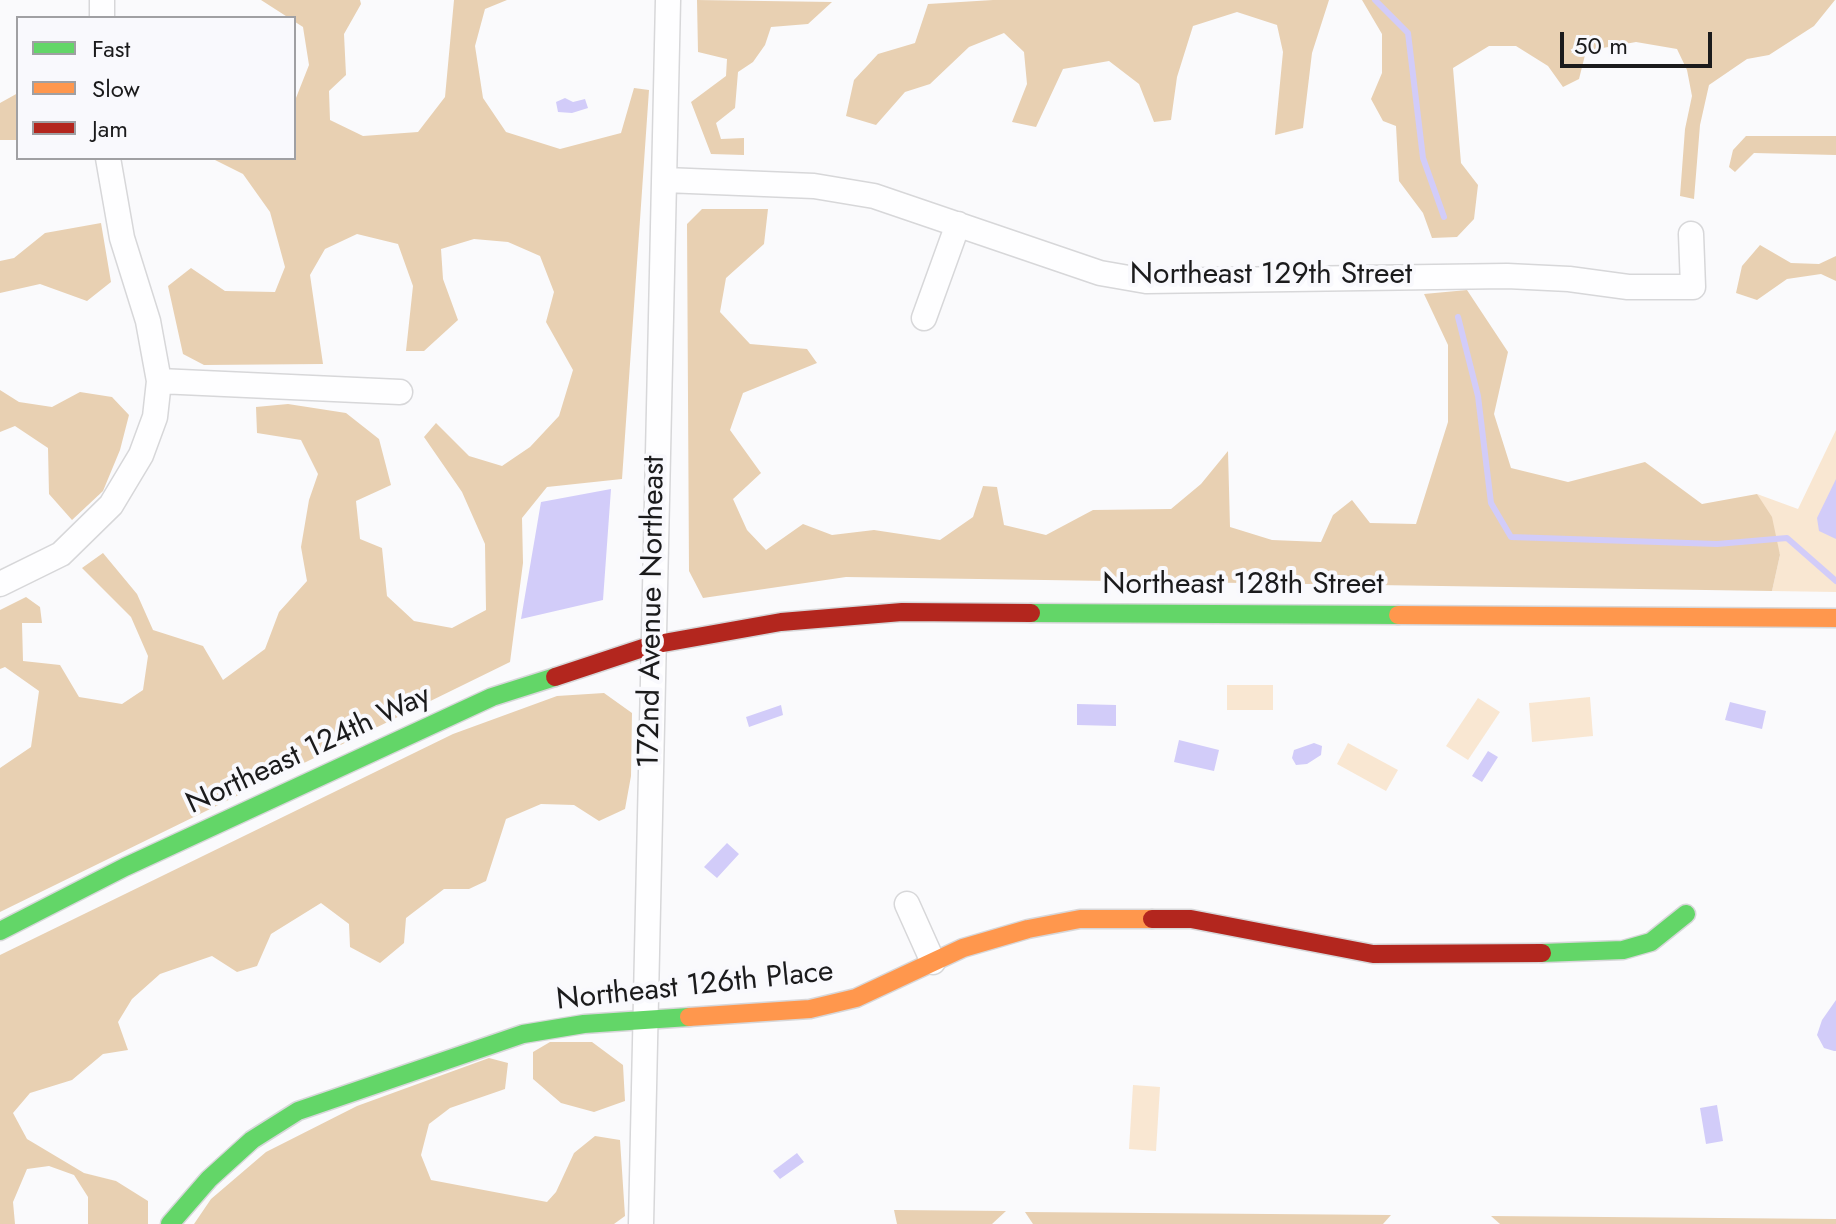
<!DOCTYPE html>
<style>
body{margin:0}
#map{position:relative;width:1836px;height:1224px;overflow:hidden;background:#fafafc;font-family:Jost,sans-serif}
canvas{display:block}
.legend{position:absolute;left:16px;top:16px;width:280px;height:144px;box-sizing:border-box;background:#f9f9fd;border:2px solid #a0a0a3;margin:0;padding:10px 14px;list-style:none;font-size:24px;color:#1b1b1c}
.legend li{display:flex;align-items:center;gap:16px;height:40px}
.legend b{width:40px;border:2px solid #a0a0a3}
.scale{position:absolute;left:1560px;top:32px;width:152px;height:36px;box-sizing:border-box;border:4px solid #1b1b1c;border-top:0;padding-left:10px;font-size:24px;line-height:28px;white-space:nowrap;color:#1b1b1c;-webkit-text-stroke:6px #f9f9fd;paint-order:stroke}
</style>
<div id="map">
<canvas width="1836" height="1224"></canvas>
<ul class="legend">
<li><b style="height:10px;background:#63d668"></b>Fast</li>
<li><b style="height:10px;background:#ff974d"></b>Slow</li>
<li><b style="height:10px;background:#b3261e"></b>Jam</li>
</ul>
<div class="scale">50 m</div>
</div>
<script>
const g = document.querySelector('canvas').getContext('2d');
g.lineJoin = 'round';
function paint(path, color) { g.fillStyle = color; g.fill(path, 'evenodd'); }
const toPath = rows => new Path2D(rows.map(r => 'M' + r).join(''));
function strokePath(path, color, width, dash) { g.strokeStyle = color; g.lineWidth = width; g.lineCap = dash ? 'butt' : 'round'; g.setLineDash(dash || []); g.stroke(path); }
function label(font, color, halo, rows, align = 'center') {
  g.font = font + ' Jost,sans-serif'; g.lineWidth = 8; g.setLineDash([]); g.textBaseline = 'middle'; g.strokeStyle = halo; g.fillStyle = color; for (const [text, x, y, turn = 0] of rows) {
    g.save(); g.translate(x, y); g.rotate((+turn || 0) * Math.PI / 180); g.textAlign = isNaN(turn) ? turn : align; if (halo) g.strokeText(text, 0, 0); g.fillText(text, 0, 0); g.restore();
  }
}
const green = toPath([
 [1836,430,1836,592,1772,591,1780,555,1757,494,1798,509],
 [1227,685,1273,685,1273,710,1227,710],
 [1590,697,1593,736,1532,742,1529,703],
 [1478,698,1500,712,1468,760,1446,746],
 [1348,743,1398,770,1386,791,1337,764],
 [1133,1085,1160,1087,1156,1151,1129,1149]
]);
const forest = toPath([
 [261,0,360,0,361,4,344,34,346,75,329,91,330,120,363,136,418,132,445,97,454,0,507,0,485,9,475,46,483,98,506,132,560,149,621,133,634,88,649,90,622,479,547,487,522,518,523,563,510,662,0,912,0,768,31,747,39,691,5,667,0,669,0,610,26,597,40,607,42,623,22,623,23,661,60,665,79,697,122,704,143,690,148,656,131,617,82,568,103,553,137,594,153,630,203,646,223,680,265,649,279,612,307,581,301,547,309,500,318,474,301,440,257,433,256,407,288,404,346,413,379,439,391,485,356,501,360,539,382,548,387,596,414,621,452,628,486,610,485,544,462,492,424,437,436,423,469,456,502,466,530,447,559,416,573,370,546,322,554,292,540,256,508,242,474,239,441,249,443,279,458,320,424,351,406,351,413,286,398,244,357,234,325,249,310,275,323,364,204,365,183,354,168,286,191,268,225,291,275,292,285,267,270,212,243,174,211,158,294,158,294,103,309,65,303,27],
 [697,0,832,2,808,24,771,27,765,45,753,62,738,72,735,108,716,123,721,139,744,138,744,155,711,154,691,102,726,76,727,59,698,52],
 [993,0,1329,0,1312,53,1303,128,1275,135,1283,52,1277,25,1237,12,1193,26,1177,77,1171,120,1154,122,1139,84,1109,61,1063,69,1036,127,1012,122,1027,84,1024,52,1004,33,969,47,930,84,905,92,876,125,846,116,854,80,878,54,915,43,928,4],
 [1362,0,1835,0,1814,26,1769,55,1747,59,1709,85,1700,125,1694,199,1680,196,1685,129,1692,96,1687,70,1677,49,1636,42,1586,51,1579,79,1563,87,1548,66,1516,46,1489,46,1453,68,1461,163,1478,185,1474,219,1457,237,1432,238,1423,213,1399,181,1396,126,1383,121,1371,99,1382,73,1382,34],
 [18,93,18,140,0,140,0,103],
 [1746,136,1836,136,1836,155,1754,153,1735,172,1729,167,1733,150],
 [702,209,768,209,764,244,726,278,720,312,750,344,807,349,817,363,743,393,730,430,761,473,733,499,747,530,766,550,803,524,832,535,874,530,940,540,973,517,983,486,997,487,1004,525,1046,535,1093,510,1171,509,1201,484,1228,451,1230,527,1272,540,1321,542,1333,515,1352,500,1370,523,1416,524,1448,422,1448,345,1424,294,1467,290,1508,352,1494,414,1511,468,1568,482,1645,462,1702,504,1757,494,1772,517,1780,555,1772,591,846,577,703,598,689,571,687,224],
 [101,223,111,282,87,301,40,284,0,293,0,261,14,258,45,233],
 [1760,245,1791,263,1819,264,1836,256,1836,281,1821,274,1787,279,1757,300,1736,293,1742,266],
 [0,390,19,402,52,407,80,392,112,397,129,415,120,450,103,491,72,520,49,494,48,448,15,426,0,432],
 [604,693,632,713,631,776,625,809,599,821,574,805,541,804,506,819,486,881,469,889,444,889,406,918,404,943,380,963,350,947,349,924,321,903,271,934,257,966,237,972,212,956,160,974,132,999,118,1022,128,1050,103,1054,72,1080,30,1093,13,1113,27,1139,84,1173,116,1181,148,1201,148,1224,88,1224,88,1197,74,1175,49,1166,27,1169,13,1202,15,1224,0,1224,0,955,453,734,557,696],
 [550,1042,592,1042,623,1065,625,1101,594,1112,561,1103,533,1079,533,1052],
 [489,1058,508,1063,505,1089,450,1108,429,1124,421,1155,431,1180,547,1202,556,1192,574,1153,595,1136,620,1140,625,1216,614,1224,194,1224,211,1199,266,1152,357,1106],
 [894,1210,1006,1211,992,1224,897,1224],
 [1025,1212,1391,1215,1383,1224,1033,1224],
 [1491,1216,1836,1219,1836,1224,1500,1224]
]);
const water = toPath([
 [565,98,573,102,585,99,588,108,572,113,558,112,556,102],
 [1836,479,1836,539,1819,531,1817,518],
 [611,489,603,600,521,619,541,502],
 [1730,702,1766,711,1762,729,1725,720],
 [1077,704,1116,705,1116,726,1077,725],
 [781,705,783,715,749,727,746,717],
 [1179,740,1219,750,1214,771,1174,762],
 [1314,743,1322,746,1321,755,1307,764,1296,765,1292,758,1294,750],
 [1488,751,1498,757,1482,782,1472,776],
 [727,843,739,854,717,878,704,867],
 [1836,1000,1836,1051,1834,1051,1824,1048,1817,1035,1822,1020],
 [1717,1105,1723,1141,1706,1144,1700,1108],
 [797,1153,804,1162,780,1179,773,1171]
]);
const stream = toPath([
 [1375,0,1408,33,1423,158,1444,217],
 [1458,317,1478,396,1491,503,1511,537,1717,544,1787,538,1836,581]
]);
const street = toPath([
 [102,0,102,18],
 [665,180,814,186,874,196,1100,273,1146,281,1507,276,1569,279,1628,287,1693,287,1691,234],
 [924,318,958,224],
 [159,381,400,392],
 [0,584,61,554,111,505,141,455,155,417,159,381,148,321,122,238,108,158],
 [907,904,933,962],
 [641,1224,668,0]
]);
const fast = toPath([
 [1031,613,1398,615],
 [0,931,125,867,492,697,555,677],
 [1542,953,1623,950,1651,942,1686,914],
 [170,1224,209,1179,252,1140,298,1111,523,1034,584,1024,689,1017]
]);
const slow = toPath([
 [1398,615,1836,618],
 [689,1017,810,1009,856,998,963,948,1028,929,1080,919,1152,919]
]);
const jam = toPath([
 [555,677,652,645,781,622,902,612,1031,613],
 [1152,919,1191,919,1373,954,1542,953]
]);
const streetNames = [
 ["Northeast 129th Street",1271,276],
 ["Northeast 128th Street",1243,586],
 ["172nd Avenue Northeast",653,612,-89],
 ["Northeast 124th Way",309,751,-25],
 ["Northeast 126th Place",695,987,-6]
];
paint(green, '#f9e7d2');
paint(forest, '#e8d0b2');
paint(water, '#d2ccf9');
strokePath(stream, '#d2ccf9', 6);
strokePath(street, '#d7d7d9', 27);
strokePath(fast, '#d7d7d9', 21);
strokePath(slow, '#d7d7d9', 21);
strokePath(jam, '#d7d7d9', 21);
strokePath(street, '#fefeff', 24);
strokePath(fast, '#63d668', 18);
strokePath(slow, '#ff974d', 18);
strokePath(jam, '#b3261e', 18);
label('30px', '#1b1b1c', '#f9f9fd', streetNames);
</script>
